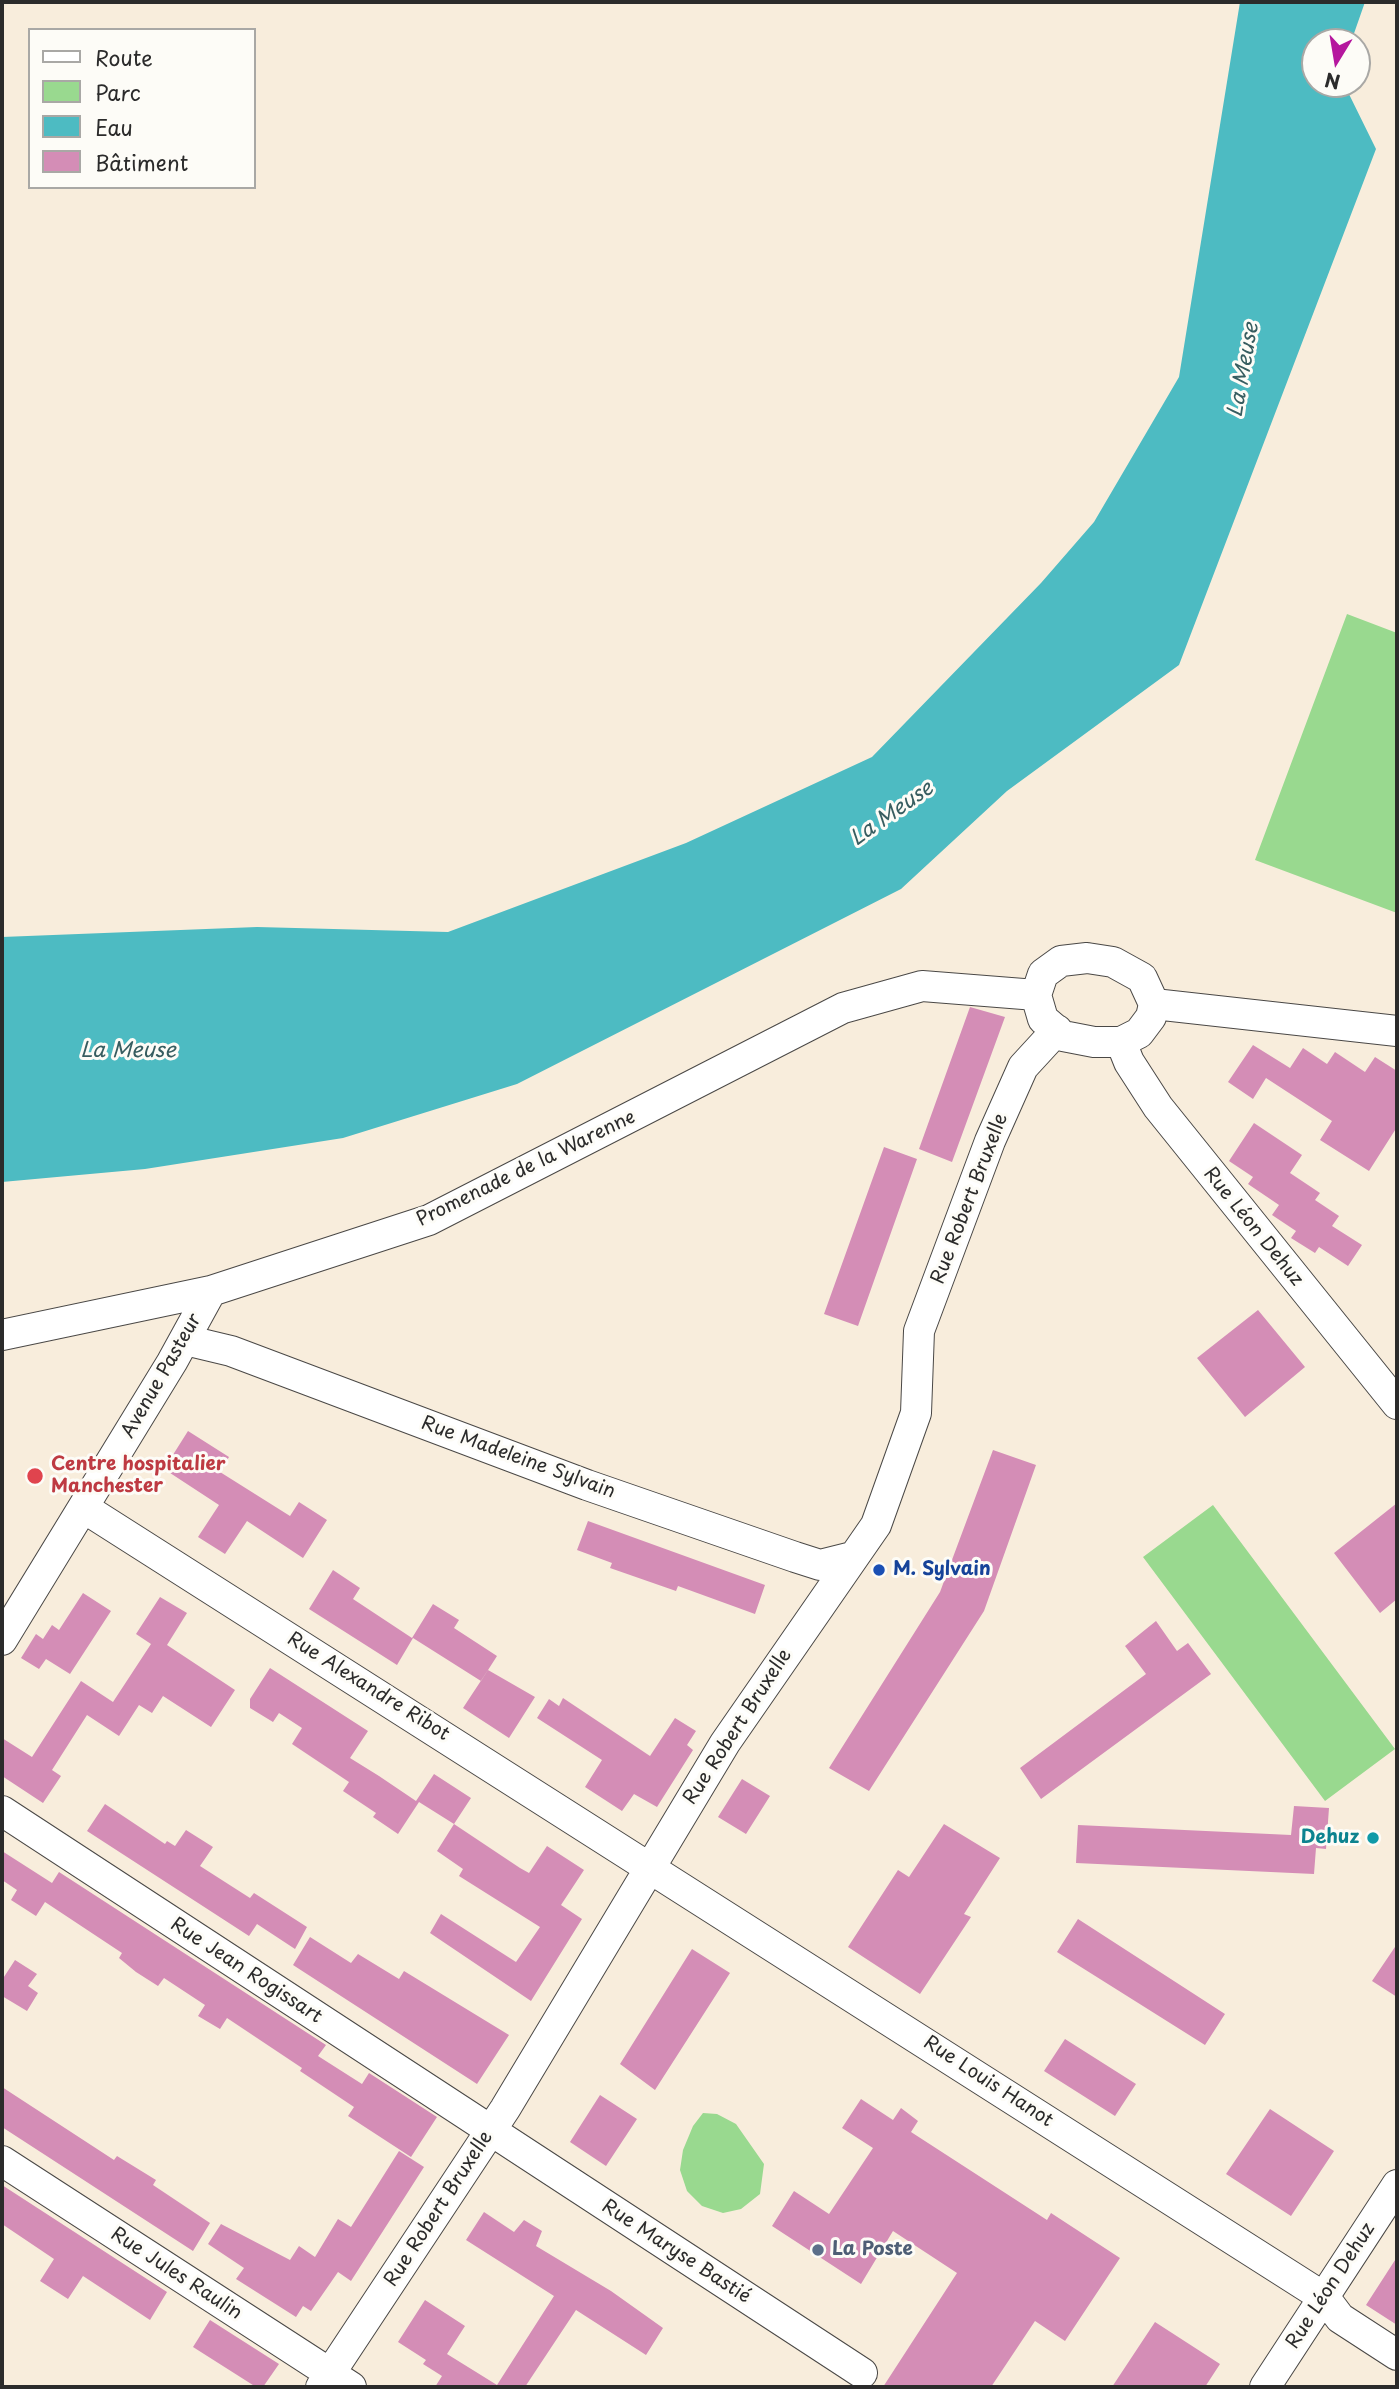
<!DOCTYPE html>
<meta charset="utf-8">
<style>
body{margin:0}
#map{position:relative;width:1399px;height:2389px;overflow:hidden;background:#f8eddc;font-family:"Playpen Sans",sans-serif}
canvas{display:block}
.frame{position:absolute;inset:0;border:4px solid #2b2b2b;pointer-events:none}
.legend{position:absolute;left:28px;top:28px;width:228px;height:161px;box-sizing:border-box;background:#fdfcf7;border:2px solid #a9a8a5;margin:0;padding:9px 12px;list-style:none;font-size:21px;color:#2b2b2b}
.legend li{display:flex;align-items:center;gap:14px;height:35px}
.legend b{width:35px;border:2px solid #a9a8a5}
.north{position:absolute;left:1301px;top:28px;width:70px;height:70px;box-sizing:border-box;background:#fdfcf7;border:2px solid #a9a8a5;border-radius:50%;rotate:191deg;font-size:19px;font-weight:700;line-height:28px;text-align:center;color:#2b2b2b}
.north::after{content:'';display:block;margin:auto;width:24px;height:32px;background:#b5179e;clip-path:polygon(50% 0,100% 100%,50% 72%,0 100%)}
</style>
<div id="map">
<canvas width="1399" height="2389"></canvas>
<div class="frame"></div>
<ul class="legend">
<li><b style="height:9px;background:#fff"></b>Route</li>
<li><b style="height:19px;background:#99d98f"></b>Parc</li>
<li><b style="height:19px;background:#4dbbc2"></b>Eau</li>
<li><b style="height:19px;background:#d48db6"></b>Bâtiment</li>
</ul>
<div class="north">N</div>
</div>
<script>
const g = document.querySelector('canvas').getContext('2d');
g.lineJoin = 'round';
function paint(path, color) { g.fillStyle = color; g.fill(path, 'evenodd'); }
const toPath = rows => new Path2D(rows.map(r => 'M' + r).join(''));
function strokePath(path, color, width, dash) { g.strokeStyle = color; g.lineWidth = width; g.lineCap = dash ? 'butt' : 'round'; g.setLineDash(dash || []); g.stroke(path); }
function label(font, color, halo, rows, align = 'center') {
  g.font = font + ' "Playpen Sans",sans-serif'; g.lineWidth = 6; g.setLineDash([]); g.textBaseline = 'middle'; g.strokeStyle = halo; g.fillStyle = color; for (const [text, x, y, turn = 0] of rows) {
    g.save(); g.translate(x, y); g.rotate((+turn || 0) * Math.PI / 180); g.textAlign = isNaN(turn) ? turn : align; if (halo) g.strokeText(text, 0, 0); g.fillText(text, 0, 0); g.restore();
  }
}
const green = toPath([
 [1347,614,1397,633,1397,913,1255,860],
 [1213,1505,1395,1749,1325,1801,1143,1557],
 [703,2113,717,2114,736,2124,764,2164,760,2194,741,2209,723,2213,702,2206,687,2191,680,2170,683,2150,693,2126]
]);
const water = toPath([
 [1240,2,1365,2,1351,42,1315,42,1315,84,1344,84,1376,149,1179,665,1007,791,901,889,517,1084,343,1138,145,1169,2,1182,2,937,257,927,448,932,686,843,872,757,1041,583,1094,522,1179,377]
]);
const building = toPath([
 [970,1007,1005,1017,952,1162,919,1149],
 [1253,1045,1290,1068,1303,1048,1327,1064,1335,1052,1365,1072,1375,1057,1397,1071,1397,1127,1369,1171,1320,1140,1332,1121,1266,1078,1253,1099,1228,1082],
 [1254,1123,1302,1155,1290,1173,1320,1193,1315,1200,1339,1216,1332,1226,1362,1245,1348,1266,1319,1247,1315,1253,1291,1238,1296,1231,1272,1215,1279,1205,1248,1184,1253,1177,1229,1161],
 [884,1147,917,1159,858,1326,824,1314],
 [1258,1310,1305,1367,1245,1417,1197,1358],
 [188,1431,229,1457,220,1472,290,1516,299,1502,327,1520,303,1558,247,1521,225,1554,198,1537,219,1505,164,1469],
 [993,1450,1036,1465,984,1611,869,1791,829,1768,940,1592],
 [1397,1503,1397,1599,1380,1613,1334,1553],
 [588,1521,765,1585,755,1614,678,1586,676,1591,610,1568,612,1563,577,1550],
 [333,1570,360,1588,353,1599,412,1638,433,1604,459,1620,454,1628,497,1656,481,1681,413,1638,397,1665,309,1609],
 [83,1593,111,1611,70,1674,46,1659,39,1669,21,1658,36,1634,43,1639,52,1625,59,1630],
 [160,1597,187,1613,167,1645,235,1690,211,1727,163,1696,152,1713,139,1705,119,1736,87,1715,52,1770,61,1776,43,1803,2,1776,2,1738,32,1757,81,1681,113,1702,151,1644,136,1634],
 [1156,1621,1177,1651,1188,1643,1211,1674,1041,1799,1020,1768,1146,1674,1125,1646],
 [270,1668,368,1731,350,1758,379,1776,416,1801,434,1774,471,1798,454,1824,520,1868,529,1873,547,1846,584,1870,561,1905,582,1919,531,2001,430,1933,441,1914,516,1962,540,1927,459,1876,463,1869,437,1851,454,1824,419,1802,398,1834,373,1817,376,1813,343,1791,349,1782,292,1744,302,1728,279,1713,273,1722,250,1708,250,1699],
 [488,1670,535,1697,509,1738,463,1708],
 [563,1698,650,1756,675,1718,696,1731,687,1745,693,1750,657,1807,634,1794,622,1811,585,1787,602,1760,537,1718,549,1699,559,1706],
 [742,1779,770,1796,746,1834,718,1817],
 [105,1804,165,1844,167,1841,175,1846,186,1830,213,1847,200,1866,250,1898,254,1893,307,1927,295,1949,257,1924,249,1936,87,1831],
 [1294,1806,1329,1808,1326,1849,1316,1848,1314,1874,1076,1863,1078,1825,1291,1835],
 [944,1824,1000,1858,964,1914,971,1917,920,1994,848,1947,898,1870,909,1877],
 [2,1851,52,1883,59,1872,326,2045,318,2056,362,2084,369,2073,437,2117,411,2157,348,2116,354,2107,300,2071,302,2068,227,2018,220,2029,198,2016,205,2005,164,1978,158,1986,136,1972,119,1958,122,1953,45,1902,36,1916,11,1900,17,1890,2,1880],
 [1078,1919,1225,2014,1205,2045,1057,1952],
 [310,1937,351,1963,358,1954,399,1979,404,1971,509,2035,477,2084,293,1965],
 [1397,1944,1397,1997,1372,1981],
 [692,1949,730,1973,655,2090,620,2064],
 [15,1960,37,1974,28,1986,38,1993,27,2011,2,1996,2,1980],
 [1065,2039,1136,2084,1115,2116,1044,2071],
 [2,2087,114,2160,117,2156,156,2180,153,2185,210,2223,193,2251,2,2127],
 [600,2095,637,2119,606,2166,570,2142],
 [861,2099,893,2120,901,2108,918,2121,911,2132,1047,2220,1051,2213,1120,2258,1065,2341,1035,2321,991,2387,883,2387,957,2273,893,2231,861,2284,772,2226,794,2191,829,2214,873,2148,842,2128],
 [1270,2109,1334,2151,1291,2216,1226,2174],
 [399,2151,424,2167,351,2281,338,2272,311,2311,303,2306,296,2317,236,2279,244,2268,208,2244,221,2224,290,2260,299,2246,315,2257,338,2219,351,2227],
 [2,2185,167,2292,150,2320,83,2276,68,2299,40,2281,54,2259,2,2224],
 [484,2212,514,2232,524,2220,542,2231,536,2246,611,2291,663,2328,646,2355,576,2310,525,2387,435,2387,442,2376,423,2364,426,2360,398,2342,425,2300,465,2326,447,2354,497,2385,554,2296,466,2240],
 [1397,2257,1397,2325,1366,2305],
 [210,2320,279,2364,263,2387,256,2387,193,2347],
 [1155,2322,1220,2364,1205,2387,1112,2387]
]);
const minor = toPath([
 [1087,958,1113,962,1142,978,1154,1004,1151,1017,1139,1033,1121,1042,1094,1042,1063,1036,1043,1019,1036,995,1043,974,1061,961,1087,958],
 [1154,1004,1397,1031],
 [1121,1042,1129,1062,1158,1107,1397,1404],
 [2,1335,211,1291,429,1220,843,1008,922,986,1036,995],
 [185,1340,231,1351,587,1485,795,1557,820,1565,852,1557],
 [84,1508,1325,2298,1340,2318,1397,2355],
 [2,1640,172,1362,211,1291],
 [2,1811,862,2373],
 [2,2161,351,2387],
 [321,2387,505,2109,725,1743,876,1525,916,1413,919,1331,990,1141,1023,1067,1057,1030],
 [1265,2387,1397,2185]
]);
const markers = [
 [35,1476,9,"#e0444e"],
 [879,1570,7,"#1a4fb4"],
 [1373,1838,7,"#0f9aa8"],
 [818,2250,7,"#5c6f8a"]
];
const streetNames = [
 ["Promenade de la Warenne",526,1169,-26],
 ["Rue Robert Bruxelle",970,1199,-69],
 ["Rue Léon Dehuz",1253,1227,51],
 ["Avenue Pasteur",162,1376,-60],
 ["Rue Madeleine Sylvain",518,1458,20],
 ["Rue Alexandre Ribot",368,1687,32],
 ["Rue Robert Bruxelle",738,1727,-57],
 ["Rue Jean Rogissart",246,1971,33],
 ["Rue Louis Hanot",988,2082,33],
 ["Rue Robert Bruxelle",439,2209,-57],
 ["Rue Maryse Bastié",676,2252,33],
 ["Rue Jules Raulin",176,2274,33],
 ["Rue Léon Dehuz",1331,2286,-57]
];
const healthNames = [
 ["Centre hospitalier",51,1465],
 ["Manchester",51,1487]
];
const transitNames = [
 ["M. Sylvain",893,1570]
];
const cultureNames = [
 ["Dehuz",1359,1838]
];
const serviceNames = [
 ["La Poste",832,2250]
];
const waterNames = [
 ["La Meuse",1244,370,-80],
 ["La Meuse",892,814,-35],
 ["La Meuse",128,1051]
];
paint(green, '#99d98f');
paint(water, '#4dbbc2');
paint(building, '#d48db6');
strokePath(minor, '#4a4846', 32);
strokePath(minor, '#fff', 30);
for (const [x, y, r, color] of markers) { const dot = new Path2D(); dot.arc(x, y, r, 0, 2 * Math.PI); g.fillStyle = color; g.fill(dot); strokePath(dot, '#fdfcf7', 2.5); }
label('19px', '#2b2b2b', '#fdfcf7', streetNames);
label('bold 19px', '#be3a42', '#fdfcf7', healthNames, 'left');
label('bold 19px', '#164399', '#fdfcf7', transitNames, 'left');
label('bold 19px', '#0d838f', '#fdfcf7', cultureNames, 'right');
label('bold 19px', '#4e5e75', '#fdfcf7', serviceNames, 'left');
label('italic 21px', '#375d60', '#fdfcf7', waterNames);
</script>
